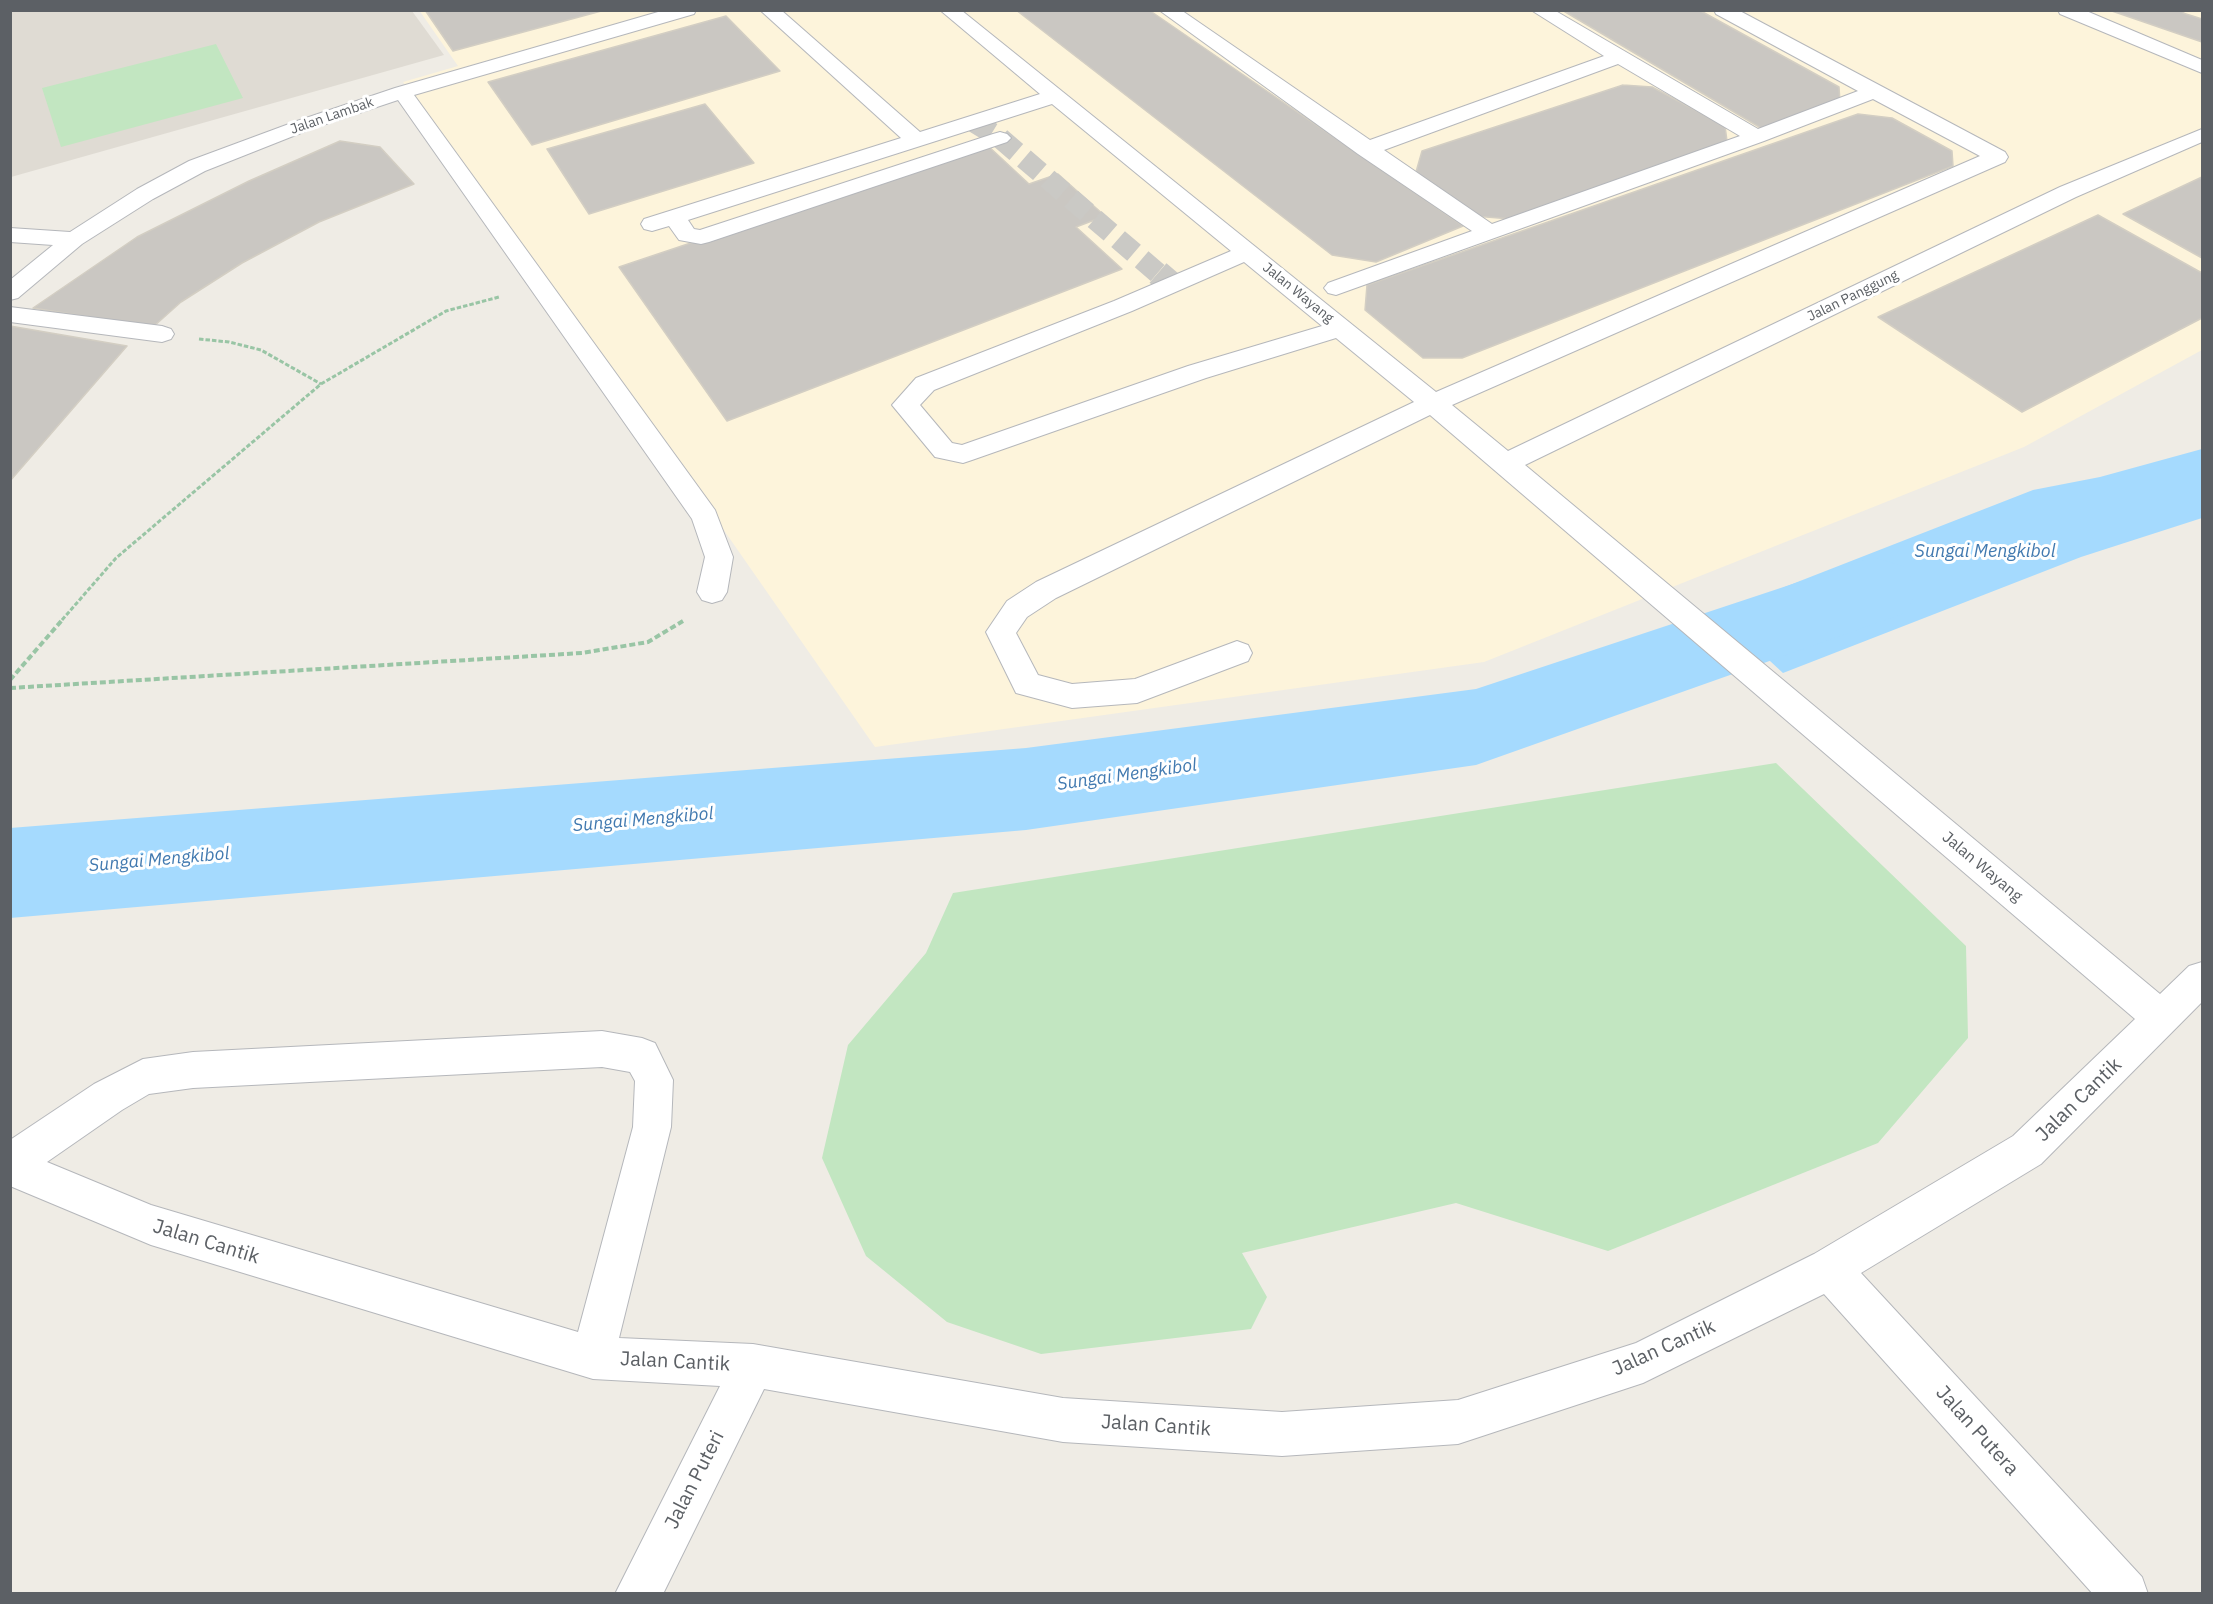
<!DOCTYPE html>
<style>
body{margin:0}
#map{position:relative;width:2213px;height:1604px;overflow:hidden;background:#efece5;font-family:"IBM Plex Sans",sans-serif}
canvas{display:block}
.frame{position:absolute;inset:0;border:12px solid #5c6065;pointer-events:none}
</style>
<div id="map">
<canvas width="2213" height="1604"></canvas>
<div class="frame"></div>
</div>
<script>
const g = document.querySelector('canvas').getContext('2d');
g.lineJoin = 'round';
function paint(path, color) { g.fillStyle = color; g.fill(path, 'evenodd'); }
const toPath = rows => new Path2D(rows.map(r => 'M' + r).join(''));
function strokePath(path, color, width, dash) { g.strokeStyle = color; g.lineWidth = width; g.lineCap = dash ? 'butt' : 'round'; g.setLineDash(dash || []); g.stroke(path); }
function label(font, color, halo, rows, align = 'center') {
  g.font = font + ' "IBM Plex Sans",sans-serif'; g.lineWidth = 6; g.setLineDash([]); g.textBaseline = 'middle'; g.strokeStyle = halo; g.fillStyle = color; for (const [text, x, y, turn = 0] of rows) {
    g.save(); g.translate(x, y); g.rotate((+turn || 0) * Math.PI / 180); g.textAlign = isNaN(turn) ? turn : align; if (halo) g.strokeText(text, 0, 0); g.fillText(text, 0, 0); g.restore();
  }
}
const commercial = toPath([
 [419,10,2202,11,2202,350,2024,447,1484,662,875,747,606,361,403,82,458,66]
]);
const education = toPath([
 [11,11,412,11,444,55,11,177]
]);
const green = toPath([
 [216,44,243,98,61,147,42,88],
 [1776,763,1966,946,1968,1038,1878,1143,1608,1251,1456,1203,1242,1253,1267,1297,1251,1329,1041,1354,947,1322,866,1256,822,1158,848,1045,926,953,953,893]
]);
const water = toPath([
 [2202,449,2202,518,2081,557,1783,673,1718,613,2033,490,2100,477]
]);
const river = toPath([
 [1874,557,1905,567,1918,590,1905,613,1476,765,1026,830,10,918,10,828,1026,748,1476,689,1874,557]
]);
const building = toPath([
 [425,10,605,10,453,51,425,10],
 [1016,10,1149,10,1463,226,1376,262,1332,255,1016,10],
 [1562,10,1699,10,1839,87,1840,103,1766,131,1562,10],
 [2109,10,2185,10,2183,13,2202,19,2202,42,2109,10],
 [726,16,780,71,532,145,488,82,726,16],
 [1623,85,1652,87,1725,126,1727,141,1511,219,1474,216,1416,172,1422,151,1623,85],
 [705,104,754,163,589,214,547,149,705,104],
 [1858,114,1892,118,1952,151,1953,166,1462,358,1423,358,1365,310,1367,285,1858,114],
 [340,141,380,147,414,184,319,222,242,263,181,302,153,327,33,308,137,237,249,181,340,141],
 [986,144,1029,184,1058,174,1105,216,1076,227,1122,269,727,421,619,267,986,144],
 [2202,177,2202,258,2123,214,2202,177],
 [2098,215,2202,273,2202,318,2022,412,1878,317,2098,215],
 [10,326,127,346,10,481,10,326]
]);
const minorTunnelFar1 = toPath([
 [974,122,1000,138,1160,275]
]);
const minorTunnel = toPath([
 [1158,273,1172,285]
]);
const pathFar1 = toPath([
 [199,339,229,342,261,350,321,384],
 [62,620,116,558,321,384,446,311,499,297]
]);
const path = toPath([
 [10,680,63,619],
 [10,688,582,653,648,642,683,621]
]);
const minor = toPath([
 [665,10,696,10,694,14,414,95,715,510,733,557,727,592,722,600,712,603,702,600,697,592,705,557,692,519,398,100,311,129,205,171,153,199,82,244,18,298,10,300,10,280,53,245,10,242,10,228,70,232,137,189,189,161,297,121,395,88,665,10],
 [760,10,781,10,920,132,1040,94,940,10,961,10,1436,392,1980,156,1873,99,1764,141,1336,295,1328,293,1324,288,1328,283,1472,231,1358,154,1159,10,1181,10,1370,140,1604,56,1531,10,1554,10,1758,129,1858,91,1716,14,1714,10,1738,10,2005,152,2008,157,2005,162,1452,405,1508,451,2060,187,2202,129,2202,142,2076,197,1525,465,2160,994,2189,966,2202,962,2202,1002,2041,1164,1861,1273,2142,1577,2148,1594,2093,1594,1824,1294,1643,1383,1458,1444,1282,1456,1063,1442,764,1389,663,1594,615,1594,720,1386,593,1379,151,1245,10,1186,10,1140,94,1084,143,1059,193,1052,602,1031,642,1038,655,1043,673,1080,671,1127,619,1338,753,1344,1063,1398,1282,1412,1458,1400,1636,1343,1814,1254,2013,1136,2135,1019,1430,415,1056,598,1027,617,1016,633,1038,675,1072,684,1135,679,1237,641,1248,645,1252,653,1248,661,1137,703,1072,708,1016,693,986,632,1007,601,1036,582,1414,402,1336,338,1206,378,972,460,963,463,935,457,892,405,916,378,1114,301,1231,251,1052,104,688,220,694,229,700,230,993,134,1000,132,1007,134,1011,138,1007,142,709,242,701,244,679,240,669,226,652,231,644,229,641,224,644,219,901,138,760,10],
 [1618,64,1740,136,1492,224,1384,150,1618,64],
 [1244,262,1322,326,1188,366,962,445,952,443,920,405,934,390,1132,311,1244,262],
 [602,1067,630,1072,635,1081,633,1127,578,1332,151,1205,47,1162,122,1110,149,1094,193,1088,602,1067],
 [2058,10,2084,10,2202,60,2202,73,2060,14,2058,10],
 [10,307,162,326,171,329,174,334,171,339,162,342,10,322,10,307]
]);
const farStreetnames = [
 ["Jalan Lambak",332,116,-19],
 ["Jalan Wayang",1298,293,39],
 ["Jalan Panggung",1853,296,-26]
];
const streetNames = [
 ["Jalan Wayang",1982,867,40]
];
const waterNames = [
 ["Sungai Mengkibol",1985,552],
 ["Sungai Mengkibol",1127,775,-8],
 ["Sungai Mengkibol",643,820,-5],
 ["Sungai Mengkibol",159,860,-5]
];
const nearStreetnames = [
 ["Jalan Cantik",2079,1100,-44],
 ["Jalan Cantik",206,1242,17],
 ["Jalan Cantik",1664,1348,-24],
 ["Jalan Cantik",675,1362,3],
 ["Jalan Cantik",1156,1426,4],
 ["Jalan Putera",1977,1431,48],
 ["Jalan Puteri",695,1480,-63]
];
paint(commercial, '#fdf4db');
paint(education, '#dfdbd3');
paint(green, '#c2e6c1');
paint(water, '#a5dafe');
paint(river, '#a5dafe');
paint(building, '#cac7c2');
strokePath(building, '#d3cec3', 1.5);
strokePath(minorTunnelFar1, '#cac9c5', 21, [21, 10]);
strokePath(minorTunnel, '#cac9c5', 26, [26, 14]);
strokePath(minor, '#b5b7bb', 2);
strokePath(pathFar1, '#99c5a5', 3, [4.5, 2]);
strokePath(path, '#99c5a5', 4, [6, 3]);
paint(minor, '#fff');
label('14px', '#5c6065', '#fff', farStreetnames);
label('16px', '#5c6065', '#fff', streetNames);
label('italic 18px', '#427ab0', '#fff', waterNames);
label('20px', '#5c6065', '#fff', nearStreetnames);
</script>
